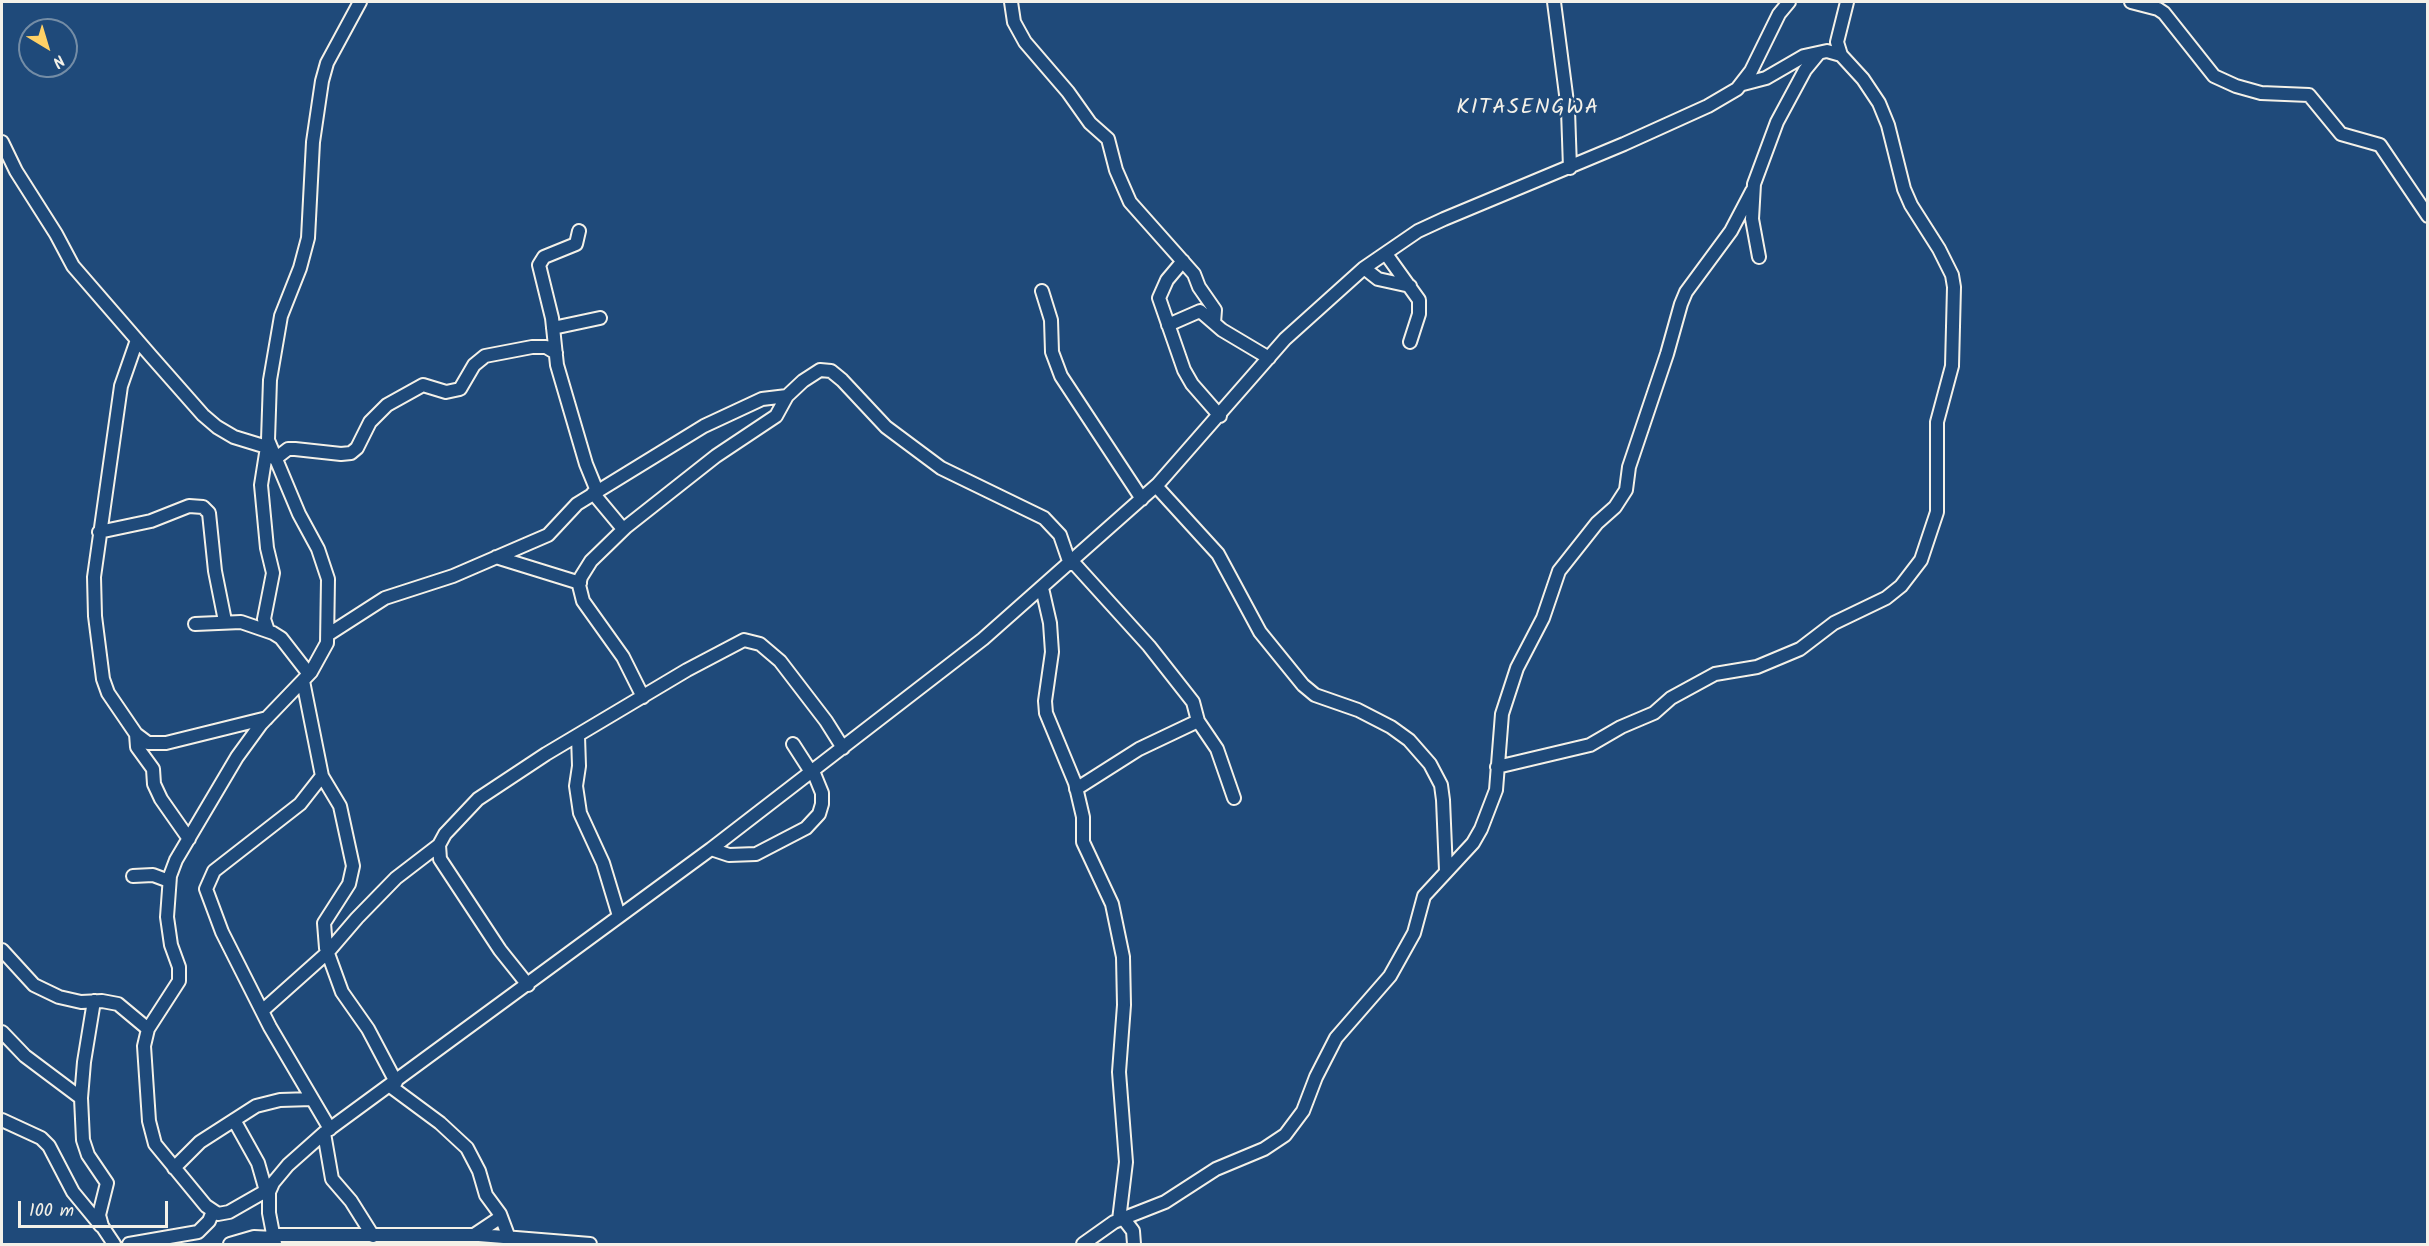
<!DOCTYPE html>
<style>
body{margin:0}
#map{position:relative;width:2429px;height:1246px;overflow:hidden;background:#1f4a7a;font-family:Kalam,sans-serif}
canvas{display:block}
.frame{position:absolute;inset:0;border:3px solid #f4f1e8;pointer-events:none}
.north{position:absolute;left:18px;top:18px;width:60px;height:60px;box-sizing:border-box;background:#1f4a7a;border:2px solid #748da6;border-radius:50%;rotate:142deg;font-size:16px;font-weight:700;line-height:24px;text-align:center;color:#f4f1e8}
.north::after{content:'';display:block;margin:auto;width:21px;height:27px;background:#ffd166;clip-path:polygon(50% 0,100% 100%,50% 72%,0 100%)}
.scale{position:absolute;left:18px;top:1201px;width:150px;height:27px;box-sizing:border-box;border:3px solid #f4f1e8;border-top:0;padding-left:8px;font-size:18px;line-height:21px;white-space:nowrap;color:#f4f1e8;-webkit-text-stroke:4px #1f4a7a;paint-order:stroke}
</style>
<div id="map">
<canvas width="2429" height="1246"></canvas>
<div class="frame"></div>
<div class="north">N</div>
<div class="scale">100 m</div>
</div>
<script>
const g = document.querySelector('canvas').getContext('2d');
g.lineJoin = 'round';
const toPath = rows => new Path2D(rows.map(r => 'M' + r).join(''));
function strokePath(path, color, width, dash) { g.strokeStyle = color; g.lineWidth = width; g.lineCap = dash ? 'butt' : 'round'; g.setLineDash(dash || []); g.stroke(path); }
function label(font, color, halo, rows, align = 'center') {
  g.font = font + ' Kalam,sans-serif'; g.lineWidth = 5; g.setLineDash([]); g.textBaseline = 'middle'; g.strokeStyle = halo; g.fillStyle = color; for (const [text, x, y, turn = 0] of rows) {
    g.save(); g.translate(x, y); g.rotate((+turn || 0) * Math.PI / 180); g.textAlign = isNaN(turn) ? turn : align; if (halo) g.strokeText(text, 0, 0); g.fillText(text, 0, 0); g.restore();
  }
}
const minor = toPath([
 [1011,2,1014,22,1025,42,1068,92,1090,123,1108,139,1116,170,1130,202,1194,274,1199,287,1215,310,1214,323],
 [1554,2,1568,110,1570,168],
 [2131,2,2158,9,2164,13,2214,76,2236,86,2261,93,2309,95,2341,134,2380,145,2428,216],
 [1743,84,1766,78,1804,56,1827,51,1841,55],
 [2,142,16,171,56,234,73,266,151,356,203,415,217,427,234,437,270,448],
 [579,231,576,244,544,257,539,265,552,318,557,365,586,464,597,491],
 [1386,254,1419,300,1419,314,1410,342],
 [1759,257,1752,219,1754,184,1777,122,1805,70,1819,53],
 [1183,261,1167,280,1159,298,1184,370,1192,384,1220,416],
 [1364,268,1378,279,1410,286],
 [1042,291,1051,320,1052,352,1061,376,1142,499],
 [1168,325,1200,311,1222,330,1269,358],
 [553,328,600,318],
 [137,340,121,386,94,577,95,616,103,679,108,693,136,734,148,743,166,743,267,718],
 [267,447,261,485,267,548,273,573,264,619,268,631],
 [275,459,288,449,295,449,341,454,351,453,357,448,370,422,387,405,423,385,446,392,460,389,474,365,485,356,532,347,546,347,556,353],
 [1156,486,1218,554,1260,632,1303,685,1315,695,1358,710,1391,727,1409,740,1430,764,1441,785,1443,800,1446,871],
 [593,493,623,529],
 [99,532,151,521,189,506,203,507,209,513,215,571,225,621],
 [496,557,580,583],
 [1072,561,1149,646,1193,702,1198,721,1217,749,1234,798],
 [1042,588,1050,623,1052,652,1045,701,1046,713,1075,783,1083,817,1083,842,1112,904,1123,957,1124,1005,1119,1072,1126,1162,1119,1220],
 [195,624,241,622,273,633,281,638,309,674],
 [329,634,385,598,453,576,548,535,577,504,704,426,762,399,787,396],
 [303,681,322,776,300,804,214,871,206,889,222,932,270,1027,330,1129],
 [643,697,623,657,583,601,579,585,581,577,591,561,626,527,716,456,776,416,787,396,803,381,820,370,831,371,842,380,886,427,941,468,1044,518,1060,535,1070,564],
 [136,734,137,747,153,769,154,784,161,799,189,839],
 [578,736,579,766,576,786,580,813,603,863,619,916],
 [793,744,811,772],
 [1497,767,1590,745,1621,727,1654,713,1671,698,1715,674,1757,667,1800,649,1834,623,1886,598,1901,586,1921,560,1937,512,1937,422,1952,366,1954,287,1952,275,1939,249,1911,205,1904,189,1888,125,1879,103,1863,79,1841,55,1837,42,1847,2],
 [322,776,340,806,353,866,349,884,324,923,326,948,342,992,368,1029,396,1082],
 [1076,789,1139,749,1198,721],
 [711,849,729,855,756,854,806,828,819,814,822,804,822,793,813,771],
 [133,876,153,875,169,881],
 [2,950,34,985,59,997,81,1002,102,1001,118,1004,148,1029],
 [528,985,500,950,440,859,439,845,445,834,478,799,546,754,687,670,744,640,760,644,780,661,826,721,843,748],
 [94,1001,84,1062,81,1098,83,1140,88,1155,107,1183,99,1215,102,1226,114,1244],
 [262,1011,327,953,357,918,396,878,439,845],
 [2,1032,25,1056,81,1098],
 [390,1086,440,1123,467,1148,479,1171,486,1195,500,1214,509,1238],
 [2,1120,41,1138,49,1146,73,1192,101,1226],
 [234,1120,258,1163,266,1191],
 [324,1133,332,1179,351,1201,373,1236],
 [174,1168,200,1142,256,1106,280,1100,312,1099],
 [271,1188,229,1212,218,1214,206,1206,155,1144,149,1121,144,1046,148,1029,179,981,179,967,171,945,167,917,170,876,176,860,237,757,261,724,311,672,327,643,328,579,318,549,299,514,268,440,270,380,281,316,300,268,308,238,313,142,322,81,327,63,360,2],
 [1123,1218,1133,1231,1134,1244],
 [273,1235,479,1235,590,1244],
 [474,1235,501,1217],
 [129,1244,198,1232,209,1221,213,1211],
 [230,1244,254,1237,274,1238],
 [275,1244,269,1213,269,1192,273,1183,288,1165,324,1133,711,849,983,639,1158,484,1285,339,1364,268,1418,231,1444,219,1624,144,1708,106,1737,89,1751,71,1779,14,1789,2],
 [1083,1244,1114,1222,1165,1202,1216,1169,1264,1149,1285,1135,1303,1111,1316,1077,1336,1038,1390,976,1414,933,1424,896,1473,843,1481,829,1496,790,1502,714,1517,668,1543,618,1559,571,1597,523,1615,507,1626,490,1629,467,1667,354,1681,304,1686,292,1731,231,1752,191]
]);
const quarterNames = [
 ["KITASENGWA",1528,109]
];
strokePath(minor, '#f4f1e8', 16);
strokePath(minor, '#1f4a7a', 12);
g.letterSpacing = '1.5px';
label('22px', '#f4f1e8', '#1f4a7a', quarterNames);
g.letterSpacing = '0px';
</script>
